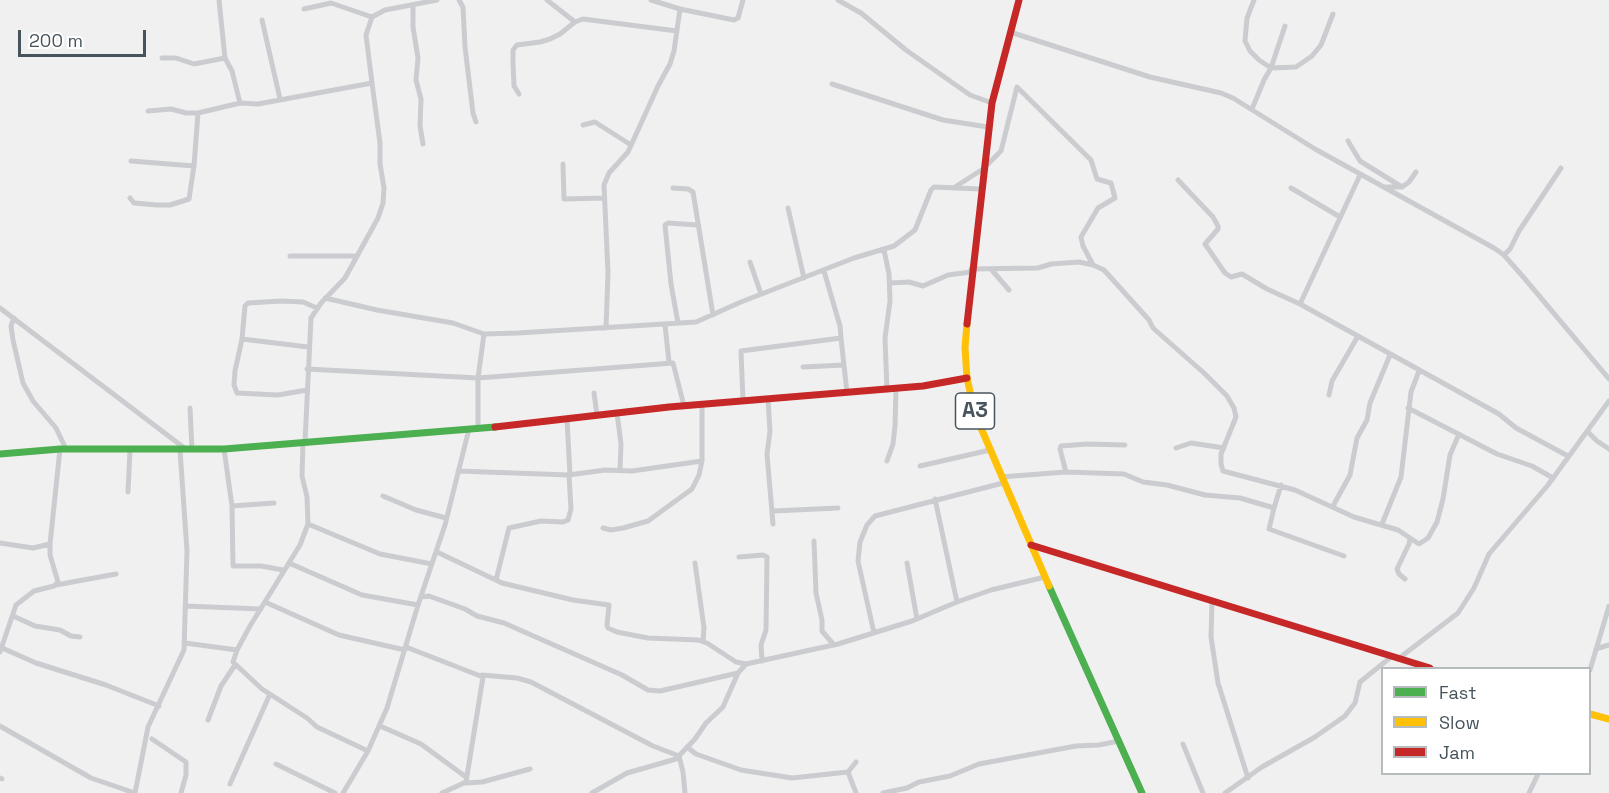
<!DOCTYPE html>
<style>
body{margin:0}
#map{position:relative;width:1609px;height:793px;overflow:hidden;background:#f1f0f0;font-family:"Space Grotesk",sans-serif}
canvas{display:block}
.legend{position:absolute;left:1381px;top:667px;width:210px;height:108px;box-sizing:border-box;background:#fff;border:2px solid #b6bbbe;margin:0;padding:8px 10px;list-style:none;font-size:18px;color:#48545c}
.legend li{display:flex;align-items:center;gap:12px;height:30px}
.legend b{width:30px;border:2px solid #b6bbbe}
.scale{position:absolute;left:18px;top:30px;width:128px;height:27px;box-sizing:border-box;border:3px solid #48545c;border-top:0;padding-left:8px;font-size:18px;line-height:21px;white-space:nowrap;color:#48545c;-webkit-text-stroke:4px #fff;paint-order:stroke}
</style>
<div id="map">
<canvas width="1609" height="793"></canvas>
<ul class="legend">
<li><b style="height:8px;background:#4caf50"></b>Fast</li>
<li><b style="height:8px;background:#ffc107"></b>Slow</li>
<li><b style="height:8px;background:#c62828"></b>Jam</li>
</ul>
<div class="scale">200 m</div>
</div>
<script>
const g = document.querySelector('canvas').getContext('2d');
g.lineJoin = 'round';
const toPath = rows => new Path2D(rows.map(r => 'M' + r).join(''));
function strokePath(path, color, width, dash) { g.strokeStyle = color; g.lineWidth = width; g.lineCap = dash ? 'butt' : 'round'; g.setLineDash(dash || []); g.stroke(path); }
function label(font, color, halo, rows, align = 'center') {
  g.font = font + ' "Space Grotesk",sans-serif'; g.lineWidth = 4.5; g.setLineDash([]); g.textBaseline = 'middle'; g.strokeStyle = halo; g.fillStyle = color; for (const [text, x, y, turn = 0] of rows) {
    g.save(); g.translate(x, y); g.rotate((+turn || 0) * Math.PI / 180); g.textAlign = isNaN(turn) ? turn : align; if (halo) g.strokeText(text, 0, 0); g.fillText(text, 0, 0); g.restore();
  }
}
const street = toPath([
 [219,0,225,58],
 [459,0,463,7,465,47,473,113,476,122],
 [547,0,575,22],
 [838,0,861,13,906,50,970,95,992,103],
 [1254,0,1247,18,1245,41,1250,51,1259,60,1271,68,1285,26],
 [413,5,413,27,418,58,416,80,421,99,420,126,423,144],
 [304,9,331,3,372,17],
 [680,9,734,20,738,18,743,0],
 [262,20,280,99],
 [1010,32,1150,77,1221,93,1233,98,1315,149,1494,248,1504,255,1525,279,1609,379],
 [162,58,176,58,194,64,225,58,232,71,240,103],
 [372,83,366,35,372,17,385,10,437,0],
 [832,84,943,120,988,127],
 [519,94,514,86,513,63,513,50,517,45,540,42,550,39,560,34,575,22,583,19,677,31],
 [1252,109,1264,80,1271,68,1296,67,1312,56,1321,45,1333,14],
 [148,111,171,109,186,113,198,113],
 [583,125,595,122,631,145],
 [1348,141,1360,161,1402,187],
 [131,161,194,166],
 [563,164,564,199,604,198],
 [1360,175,1300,304,1499,414,1516,428,1568,456],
 [1178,180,1213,217,1218,226,1218,229,1205,244,1225,273,1231,277,1242,274,1267,289,1300,304],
 [955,187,983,169,1001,151,1017,87,1091,160,1097,179,1111,183,1115,198,1098,208,1081,237,1083,246,1093,265],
 [1385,187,1402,187,1409,182,1416,172],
 [673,188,688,189,693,192,713,315],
 [1291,188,1340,217],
 [130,198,134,203,157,205,170,205,189,199,194,166,198,113,240,103,258,104,372,83,380,143,380,164,384,188,383,203,378,218,345,278,321,303,311,318,305,442],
 [788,208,804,278],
 [884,250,889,274,890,301,885,338,887,390],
 [1504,255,1510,249,1519,231,1561,168],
 [290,256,356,256],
 [750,262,761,294],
 [971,269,1038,268,1051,264,1079,262,1093,265,1104,270,1149,320,1153,328,1204,373,1227,396,1234,408,1236,417,1221,454,1221,464,1223,471,1295,490,1354,517,1398,530,1419,544,1428,538,1437,522,1443,499,1450,455,1459,434],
 [991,269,1009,290],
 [824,271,840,326,841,338],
 [890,283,909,282,923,286,948,275,971,272],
 [325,298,377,310,453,323,484,334,518,333,696,322,741,302,854,258,894,246,915,230,931,190,934,187,980,189],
 [0,308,187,450],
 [14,318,11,326,13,340,23,383,33,401,56,428,66,449],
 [678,323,671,284,665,225,668,223,697,225],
 [665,325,669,362],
 [606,328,608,273,604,185,609,173,628,152,658,86,670,64,674,51,680,9,651,0],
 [242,339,308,347],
 [803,367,844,365],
 [307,369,478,378,673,363,684,406],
 [307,390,278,395,237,393,234,385,235,371,242,339,245,306,248,303,281,301,303,302,317,308],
 [594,393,597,415],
 [1329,395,1332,381,1358,336],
 [768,399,770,431,767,454,773,524],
 [743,401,741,351,841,338,847,393],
 [190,408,192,450],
 [1408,408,1497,454,1532,466,1553,478],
 [617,413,621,444,620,470],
 [567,419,570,475],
 [478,429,478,378,484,334],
 [1587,431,1597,441,1609,449],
 [303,442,302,476,307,497,308,524,300,545,250,626,237,650,233,662,262,689,307,718,317,727,368,751],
 [1176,448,1191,443,1224,448],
 [224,449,232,506,233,566,261,566,283,570],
 [887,461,893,444,895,426,896,389],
 [920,466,990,450],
 [458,471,569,475,605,470,632,471,702,461],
 [1066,472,1060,449,1061,446,1087,444,1125,445],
 [1001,477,1066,472,1124,474,1143,482,1167,485,1205,495,1240,498,1274,508,1281,485],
 [128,492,130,450],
 [383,496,416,510,446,518],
 [935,499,957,602],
 [232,506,274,503],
 [1333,506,1350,475,1357,438,1367,420,1370,403,1390,355],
 [1274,508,1269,529,1344,556],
 [773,511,838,508],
 [308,524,380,554,432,564],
 [1382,524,1401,477,1411,392,1419,371],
 [603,528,611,530,623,528,648,521,692,489,699,475,702,461,702,404],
 [814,541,816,593,822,620,822,631,834,645],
 [0,543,33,548,50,544],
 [437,552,502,583,573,600,609,605,607,625,608,628,617,632,648,638,698,640,707,643,736,662,746,664,838,644,912,621,957,602,991,590,1045,577],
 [739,557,763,555,767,557,766,630,761,645,762,661],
 [289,563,362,595,418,605],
 [695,563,704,628,703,641],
 [907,563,917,619],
 [1405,579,1399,574,1397,569,1409,544,1410,539],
 [496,580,509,528,541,521,563,522,568,520,571,509,569,475],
 [56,585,116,574],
 [421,597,429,596,465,609,477,616,504,623,622,675,648,690,660,691,738,673],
 [1212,601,1211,637,1218,683,1248,778],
 [265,602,339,635,405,650],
 [185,606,261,609],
 [13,616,35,626,60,630,71,636,80,637],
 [874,633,858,561,860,542,867,525,875,516,1003,483],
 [185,643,237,650],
 [0,647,36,663,106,685,159,706],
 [406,647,483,677,466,782,442,793],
 [1596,649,1609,645],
 [0,652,16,605,34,591,54,586,58,582,50,555,50,544,60,449],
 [1398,659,1458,613,1474,588,1489,554,1548,485,1609,401],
 [1590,670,1609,606],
 [482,675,517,678,531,682,653,746,679,756,683,772,685,793],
 [208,720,221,686,235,665],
 [0,726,91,778,135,793],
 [380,726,421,744,466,777],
 [152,739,186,762,186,775,181,793],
 [1183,744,1203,793],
 [687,747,696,754,741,770,792,778,848,772,856,762],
 [276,764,335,793],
 [848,772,856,793],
 [0,778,2,779],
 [466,783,482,782,530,769],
 [230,784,270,694],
 [135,793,148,727,184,650,187,551,180,450],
 [343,793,368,751,387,708,418,605,445,525,469,429],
 [592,793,627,773,676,759,695,739,706,723,723,707,738,673,746,664],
 [883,793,907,788,919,782,950,776,979,764,1076,746,1099,745,1119,741],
 [1225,793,1262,767,1315,737,1345,716,1355,703,1360,682,1391,657],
 [1529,793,1538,774]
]);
const fast = toPath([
 [0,454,60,449,224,449,495,427],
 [1049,586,1142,793]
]);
const slow = toPath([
 [967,324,965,347,967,378,975,414,1049,586],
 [1590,714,1609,719]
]);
const jam = toPath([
 [967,324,992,103,1019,0],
 [495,427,669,407,923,386,967,378],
 [1031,545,1430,668]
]);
const shields = [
 [975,411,39]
];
const shieldNames = [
 ["A3",975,411]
];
strokePath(street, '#cacccf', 5);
strokePath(fast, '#4caf50', 7);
strokePath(slow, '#ffc107', 7);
strokePath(jam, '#c62828', 7);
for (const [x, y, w] of shields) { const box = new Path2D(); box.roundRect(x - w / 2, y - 18, w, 36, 4.5); g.fillStyle = '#fff'; g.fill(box); strokePath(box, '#48545c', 1.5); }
label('bold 21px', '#48545c', null, shieldNames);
</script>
